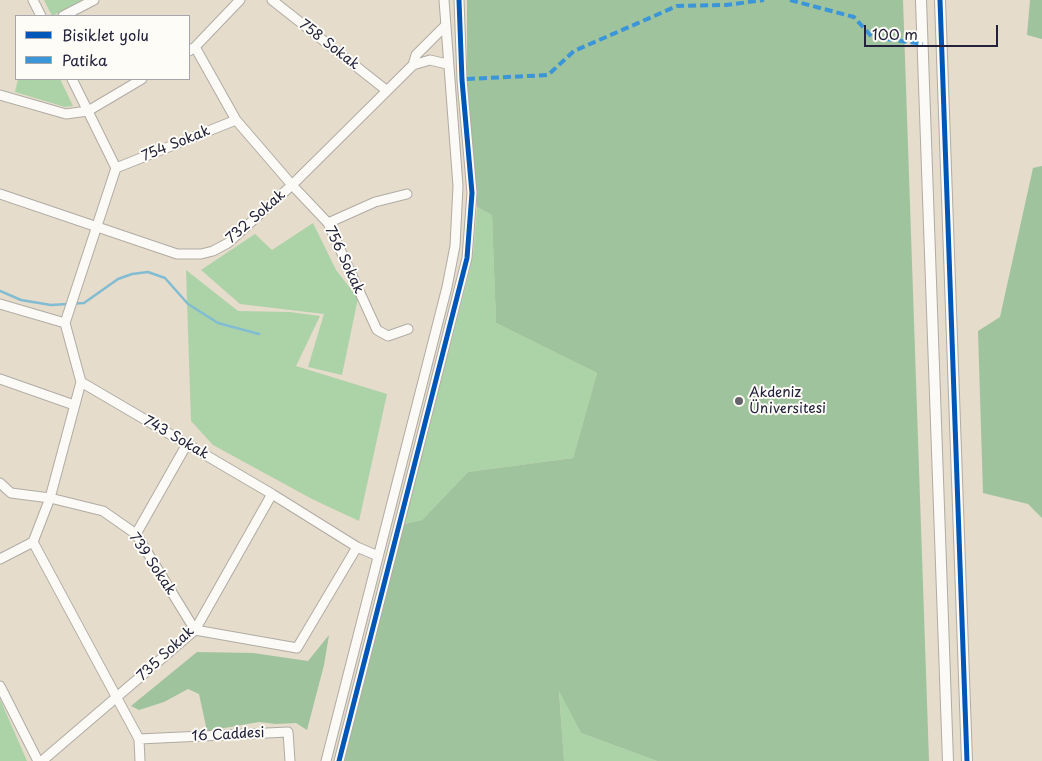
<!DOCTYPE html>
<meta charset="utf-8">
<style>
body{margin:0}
#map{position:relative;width:1042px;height:761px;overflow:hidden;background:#e5dccb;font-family:"Playpen Sans",sans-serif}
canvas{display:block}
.legend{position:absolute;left:15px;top:15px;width:175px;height:65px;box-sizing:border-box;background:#fdfcf7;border:1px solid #a5a5ac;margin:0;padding:6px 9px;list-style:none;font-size:15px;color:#22223b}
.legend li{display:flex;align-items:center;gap:10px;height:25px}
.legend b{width:25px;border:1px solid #a5a5ac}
.scale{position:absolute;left:864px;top:25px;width:134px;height:22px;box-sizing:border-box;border:2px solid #22223b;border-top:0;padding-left:6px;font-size:15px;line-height:18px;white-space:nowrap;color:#22223b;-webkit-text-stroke:4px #fdfcf7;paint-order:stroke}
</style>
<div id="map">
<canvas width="1042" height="761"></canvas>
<ul class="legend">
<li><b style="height:6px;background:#0057b8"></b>Bisiklet yolu</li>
<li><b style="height:6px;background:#3b95d9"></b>Patika</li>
</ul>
<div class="scale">100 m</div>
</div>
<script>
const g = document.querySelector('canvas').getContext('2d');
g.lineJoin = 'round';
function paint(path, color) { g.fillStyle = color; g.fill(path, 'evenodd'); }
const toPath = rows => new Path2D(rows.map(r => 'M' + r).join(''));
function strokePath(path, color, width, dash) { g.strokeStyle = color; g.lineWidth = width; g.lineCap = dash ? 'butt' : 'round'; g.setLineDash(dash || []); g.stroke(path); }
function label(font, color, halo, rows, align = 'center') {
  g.font = font + ' "Playpen Sans",sans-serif'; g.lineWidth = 4; g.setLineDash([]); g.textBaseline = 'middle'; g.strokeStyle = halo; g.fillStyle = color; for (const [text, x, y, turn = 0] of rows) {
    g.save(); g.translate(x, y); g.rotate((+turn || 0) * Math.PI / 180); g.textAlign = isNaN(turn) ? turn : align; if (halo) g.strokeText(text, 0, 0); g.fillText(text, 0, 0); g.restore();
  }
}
const green = toPath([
 [44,0,84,0,84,1,52,16],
 [18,79,60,79,73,106,65,107,15,92],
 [477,207,492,215,496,323,597,373,573,458,468,472,422,520,404,524,468,277,473,255],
 [313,223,336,270,358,298,342,375,308,367,324,314,240,304,201,270,255,234,272,250],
 [186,270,238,311,290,312,320,316,296,366,387,394,359,521,312,499,213,445,191,421],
 [559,690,581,733,657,761,564,761],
 [0,699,27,761,0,761]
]);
const forest = toPath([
 [467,0,903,0,929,761,657,761,581,733,559,691,564,761,344,761,404,524,422,520,468,472,573,458,597,373,496,323,492,215,477,207,467,79],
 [1030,0,1042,0,1042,39,1027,35],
 [1042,166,1042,518,1028,504,983,493,978,331,1000,317,1033,168],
 [329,635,324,665,307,730,296,723,276,724,259,722,207,731,199,694,188,689,164,702,139,710,131,706,197,652,253,653,308,661]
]);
const stream = toPath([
 [0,291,21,300,51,305,84,303,118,279,132,274,148,272,165,278,188,304,218,323,259,334]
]);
const minor = toPath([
 [33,0,41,16],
 [272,0,386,90],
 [63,16,94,0],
 [195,47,236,120,292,185,328,223,377,330,388,336,408,329],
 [189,51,195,47,240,0],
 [413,65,416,55,445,26],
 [72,79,116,168,65,323,81,382,50,498,33,542,139,739,140,761],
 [0,95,66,114,88,111,142,79],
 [116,168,236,120],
 [0,194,177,254,201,254,213,251,228,243,292,185,413,65,430,60,447,64],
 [328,223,375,202,407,194],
 [0,304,65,323],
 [0,379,74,405],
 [81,382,272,494,357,547,378,556],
 [0,483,11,493,50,498,103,511,136,534,195,630,297,648,357,547],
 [136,534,187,444],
 [0,559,33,542],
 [0,686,38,761],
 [139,739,288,732,290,761],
 [42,761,195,630,272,494],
 [326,761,447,287,455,246,458,186,444,0],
 [339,761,467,258,472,193,462,80,459,0]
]);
const tertiary = toPath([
 [921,0,948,761],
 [940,0,967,761]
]);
const quiet = toPath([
 [790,0,854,17,872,37,923,44],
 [467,79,548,75,574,51,677,6,726,5,764,0]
]);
const cycleway = toPath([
 [940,0,967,761],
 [339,761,467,258,472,193,462,80,459,0]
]);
const markers = [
 [739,401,5,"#66636d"]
];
const streetNames = [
 ["758 Sokak",329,45,38],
 ["754 Sokak",176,144,-22],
 ["732 Sokak",256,217,-41],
 ["756 Sokak",344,260,65],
 ["743 Sokak",176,438,30],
 ["739 Sokak",152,564,56],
 ["735 Sokak",166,654,-43],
 ["16 Caddesi",228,735,-3]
];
const poiNames = [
 ["Akdeniz",749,393],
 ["Üniversitesi",749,409]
];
paint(green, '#acd2a7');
paint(forest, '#9fc39c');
strokePath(stream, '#82bcd2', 2.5);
strokePath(minor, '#b0aba3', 11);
strokePath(tertiary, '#b0aba3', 12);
strokePath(minor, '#fbfaf7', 9);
strokePath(tertiary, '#fbfaf7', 10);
strokePath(quiet, '#3b95d9', 4, [8, 4]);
strokePath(cycleway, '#0057b8', 5);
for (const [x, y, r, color] of markers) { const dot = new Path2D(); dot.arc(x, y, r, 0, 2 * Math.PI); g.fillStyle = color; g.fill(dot); strokePath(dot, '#fdfcf7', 2); }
label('14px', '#22223b', '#fdfcf7', streetNames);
label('14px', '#22223b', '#fdfcf7', poiNames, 'left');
</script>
